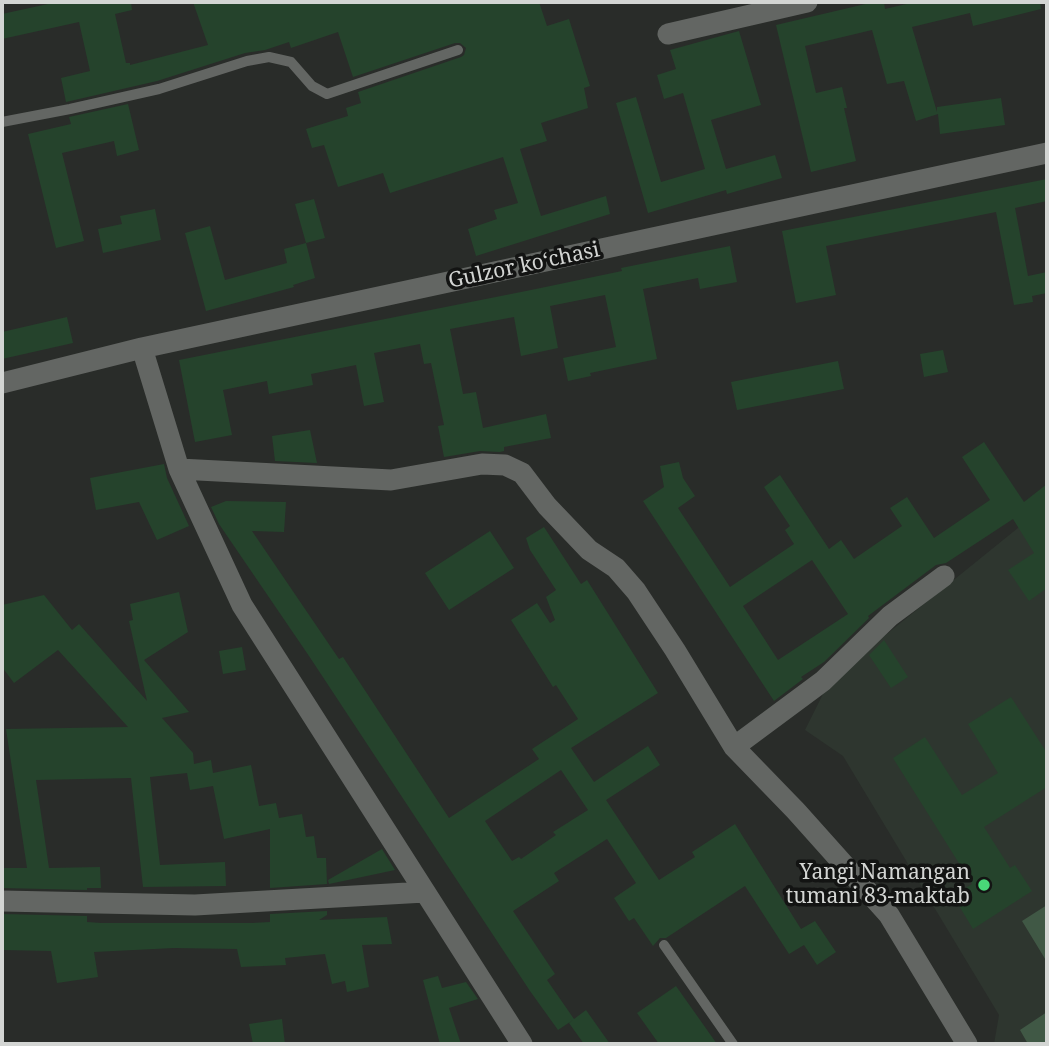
<!DOCTYPE html>
<meta charset="utf-8">
<style>
body{margin:0}
#map{position:relative;width:1049px;height:1046px;overflow:hidden;background:#292c29;font-family:"Noto Serif",serif}
canvas{display:block}
.frame{position:absolute;inset:0;border:4px solid #d3d5d3;pointer-events:none}
</style>
<div id="map">
<canvas width="1049" height="1046"></canvas>
<div class="frame"></div>
</div>
<script>
const g = document.querySelector('canvas').getContext('2d');
g.lineJoin = 'round';
function paint(path, color) { g.fillStyle = color; g.fill(path, 'evenodd'); }
const toPath = rows => new Path2D(rows.map(r => 'M' + r).join(''));
function strokePath(path, color, width, dash) { g.strokeStyle = color; g.lineWidth = width; g.lineCap = dash ? 'butt' : 'round'; g.setLineDash(dash || []); g.stroke(path); }
function label(font, color, halo, rows, align = 'center') {
  g.font = font + ' "Noto Serif",serif'; g.lineWidth = 7; g.setLineDash([]); g.textBaseline = 'middle'; g.strokeStyle = halo; g.fillStyle = color; for (const [text, x, y, turn = 0] of rows) {
    g.save(); g.translate(x, y); g.rotate((+turn || 0) * Math.PI / 180); g.textAlign = isNaN(turn) ? turn : align; if (halo) g.strokeText(text, 0, 0); g.fillText(text, 0, 0); g.restore();
  }
}
const built = toPath([
 [1034,515,1047,537,1047,1044,994,1044,999,1015,843,756,805,730,830,680]
]);
const green = toPath([
 [1047,905,1047,962,1022,921],
 [1047,1012,1047,1044,1028,1044,1020,1030]
]);
const building = toPath([
 [57,2,131,2,132,10,115,14,126,63,130,63,130,65,208,45,193,2,539,2,547,26,569,19,590,86,584,88,588,108,541,123,547,141,520,149,541,216,606,196,610,214,476,256,468,229,497,219,494,210,518,203,503,157,390,193,383,173,338,187,324,145,312,148,306,129,348,116,346,108,361,103,358,92,461,57,464,55,466,48,460,43,455,43,353,77,338,32,291,48,289,42,265,50,245,53,157,81,66,102,61,78,90,71,79,22,2,39,2,14],
 [874,2,884,2,885,9,915,2,1040,2,1041,9,973,26,970,13,912,27,937,112,937,107,1001,98,1005,125,940,134,938,114,916,121,904,81,887,84,872,30,805,46,816,93,842,87,847,108,844,108,856,161,811,172,776,25],
 [739,31,761,105,711,120,726,169,775,155,782,178,727,194,726,190,648,213,616,103,636,97,661,182,705,169,683,93,664,99,657,75,676,69,670,50],
 [128,104,139,150,117,156,114,141,62,153,84,241,56,248,28,134,71,124,69,117],
 [1047,179,1047,201,1015,208,1028,276,1047,272,1047,293,1032,296,1033,302,1014,305,996,212,826,246,836,295,796,303,782,231],
 [314,199,325,238,306,243,295,204],
 [155,209,161,240,103,253,98,229,122,224,120,216],
 [210,226,225,280,287,263,284,249,306,243,315,278,293,285,294,287,206,311,185,233],
 [730,246,737,282,700,289,698,278,643,289,657,359,590,373,591,376,568,381,563,358,616,347,605,295,550,306,558,348,521,356,514,317,450,329,463,394,476,392,483,428,546,414,551,438,504,447,504,451,500,452,480,451,444,457,438,426,444,425,431,363,424,364,420,344,374,353,384,402,364,406,356,365,311,374,313,385,269,394,267,381,223,390,232,435,195,442,179,360,531,290,622,271,621,268],
 [67,317,73,343,2,359,2,332],
 [943,350,948,372,924,377,920,354],
 [838,361,844,389,737,410,731,382],
 [310,430,317,463,275,461,272,436],
 [984,442,1024,502,1047,484,1047,588,1029,601,1008,570,1034,553,1013,519,946,563,936,565,868,616,869,618,824,662,801,677,803,679,774,701,643,501,664,487,660,466,679,462,683,478,695,496,678,508,730,587,794,544,785,530,790,526,764,487,780,475,829,549,841,540,854,559,902,526,890,508,907,497,934,538,990,500,962,457],
 [812,560,848,614,778,660,743,606],
 [164,464,167,478,189,526,157,540,139,502,96,510,90,478],
 [226,501,286,502,284,532,252,531,339,659,343,657,449,818,539,759,532,749,578,719,556,685,553,687,511,620,537,603,550,623,555,620,546,597,556,590,530,550,526,538,544,527,581,584,587,580,658,693,571,748,594,782,648,746,660,765,606,800,659,880,695,857,692,852,735,824,801,929,815,921,836,952,817,965,804,945,789,954,745,886,666,938,660,938,653,946,634,918,629,921,614,898,636,883,607,839,554,873,559,881,513,911,555,974,547,980,574,1019,586,1010,610,1044,584,1044,569,1023,573,1020,558,1030,530,991,309,656,219,524,211,507],
 [561,770,588,810,553,832,556,835,521,859,519,857,512,861,485,821],
 [490,531,514,568,449,610,425,573],
 [179,592,188,632,144,660,189,712,162,718,193,753,194,764,211,760,213,773,251,765,259,806,276,803,279,818,302,814,306,837,314,836,317,858,326,858,327,884,270,888,270,829,224,839,213,786,190,790,187,773,150,777,160,865,225,862,226,886,143,887,131,778,36,780,49,868,100,867,101,888,87,888,87,890,2,888,2,868,27,868,6,729,128,727,58,650,14,683,2,667,2,605,44,595,72,630,79,624,147,701,129,621,133,620,130,604],
 [884,640,908,677,891,688,869,655],
 [242,647,246,670,223,674,219,651],
 [1011,697,1047,753,1047,787,984,827,1010,868,1015,865,1032,891,973,929,953,896,972,884,893,758,925,737,962,795,998,773,968,724],
 [382,849,395,870,329,884,328,880],
 [327,911,327,915,319,920,387,917,392,944,362,945,369,987,347,992,345,981,332,984,325,954,285,958,286,965,241,967,237,949,174,948,94,952,98,977,57,983,51,951,2,950,2,914,87,916,87,922,101,923,252,923,270,922,270,914],
 [438,976,442,988,466,982,478,999,449,1008,461,1044,440,1044,423,980],
 [676,986,717,1044,659,1044,637,1013],
 [282,1019,285,1044,253,1044,249,1024]
]);
const lane = toPath([
 [2,122,70,109,159,89,247,61,269,57,291,62,312,86,327,94,458,50],
 [664,945,733,1044]
]);
const street = toPath([
 [668,34,807,2],
 [142,348,179,469,242,605,522,1044],
 [2,383,142,348,1047,153],
 [179,469,391,480,482,464,505,465,522,473,547,506,589,550,616,568,636,591,675,650,734,747,796,811,889,915,967,1044],
 [734,747,823,681,890,616,944,576],
 [2,901,195,905,425,892]
]);
const markers = [
 [984,885,7,"#49d778"]
];
const streetNames = [
 ["Gulzor koʻchasi",524,266,-12]
];
const poiNames = [
 ["Yangi Namangan",970,873],
 ["tumani 83-maktab",970,897]
];
paint(built, '#2e362f');
paint(green, '#405845');
paint(building, '#25432c');
strokePath(lane, '#636663', 10);
strokePath(street, '#636663', 21);
for (const [x, y, r, color] of markers) { const dot = new Path2D(); dot.arc(x, y, r, 0, 2 * Math.PI); g.fillStyle = color; g.fill(dot); strokePath(dot, '#131413', 2.5); }
label('21px', '#d3d5d3', '#131413', streetNames);
label('21px', '#d3d5d3', '#131413', poiNames, 'right');
</script>
